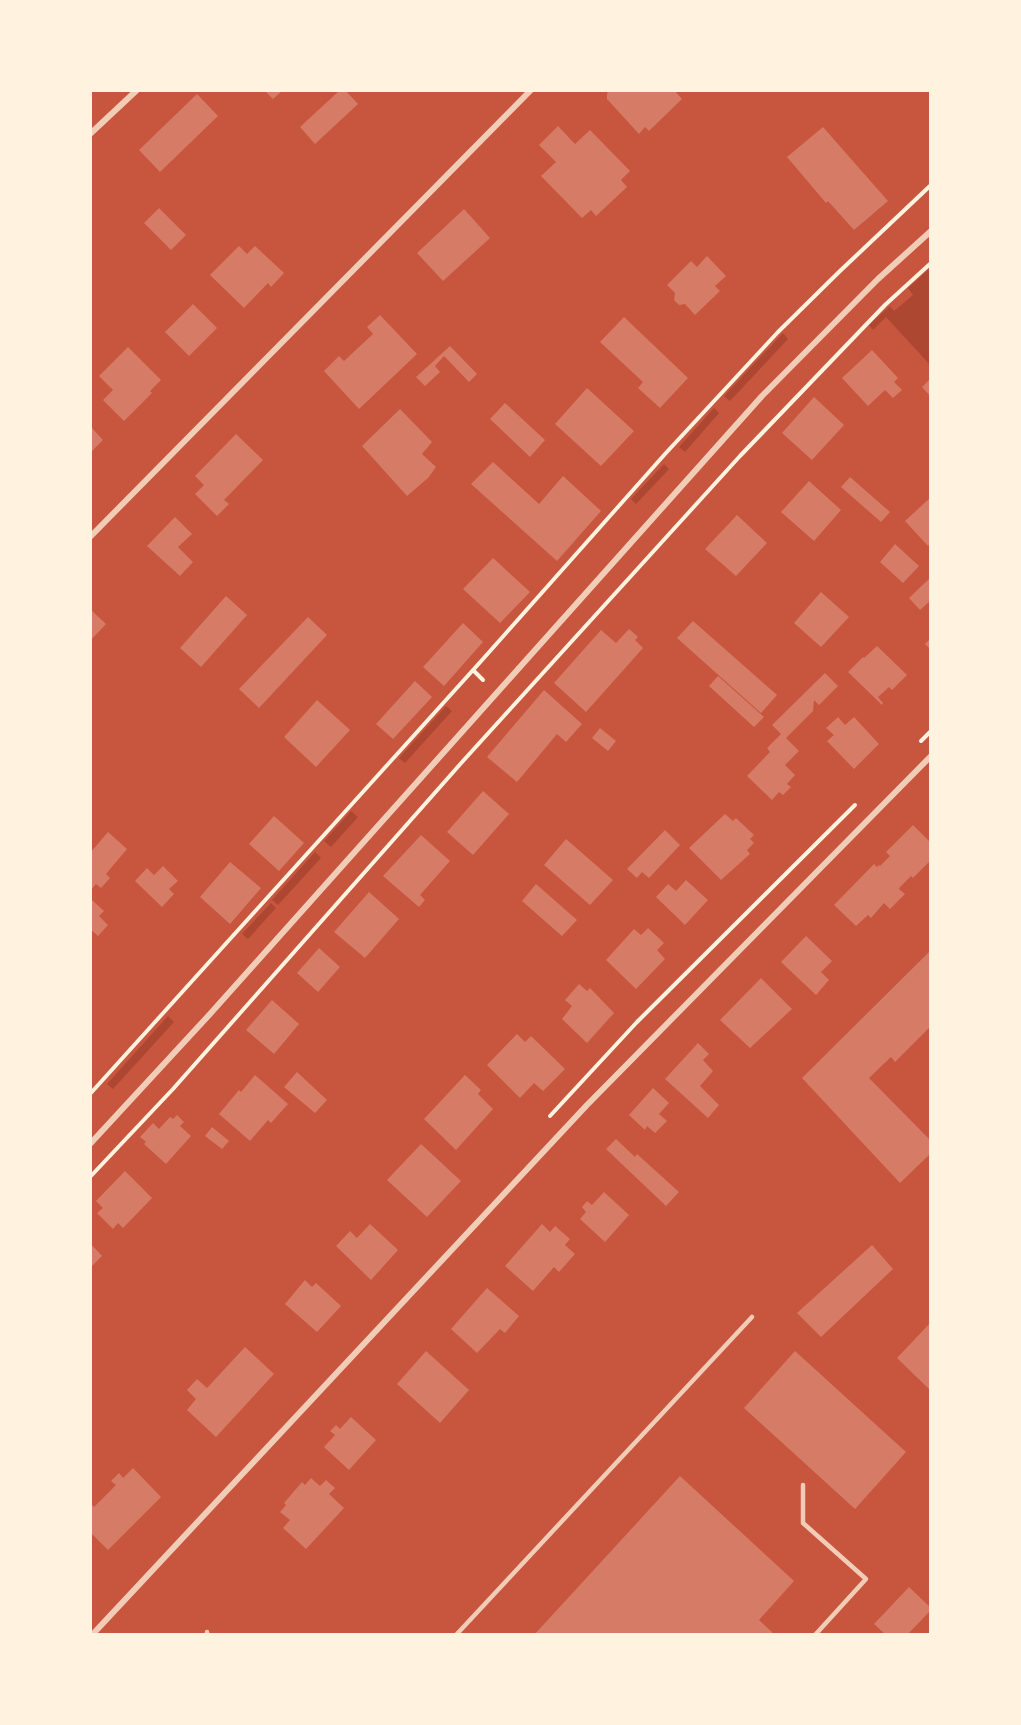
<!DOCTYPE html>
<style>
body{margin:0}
#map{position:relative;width:1021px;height:1725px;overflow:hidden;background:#c8553d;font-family:Jost,sans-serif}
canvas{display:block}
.frame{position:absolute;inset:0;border:92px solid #fff3e0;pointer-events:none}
</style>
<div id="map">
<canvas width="1021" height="1725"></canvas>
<div class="frame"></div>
</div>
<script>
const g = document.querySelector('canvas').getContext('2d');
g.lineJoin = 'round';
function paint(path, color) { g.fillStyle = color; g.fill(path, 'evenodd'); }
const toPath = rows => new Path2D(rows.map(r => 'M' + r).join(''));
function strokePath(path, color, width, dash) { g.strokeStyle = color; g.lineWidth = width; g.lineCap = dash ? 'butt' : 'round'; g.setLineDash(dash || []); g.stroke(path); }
const green = toPath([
 [928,270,931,273,931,366,886,317,873,330,869,325,890,306,894,311,913,295,908,288],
 [783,333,788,339,730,401,724,396],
 [714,408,719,413,685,452,679,447],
 [664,464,669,469,636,504,631,499],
 [446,706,452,711,405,763,399,758],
 [351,811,358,817,331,847,324,841],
 [315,852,321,858,278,905,272,900],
 [271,903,276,908,248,939,242,934],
 [168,1016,174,1022,113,1089,107,1084]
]);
const building = toPath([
 [264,90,283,90,273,99],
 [340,90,345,90,358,104,315,144,300,127],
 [611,90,674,90,682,99,649,131,645,127,639,134,607,99,607,93],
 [197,94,218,116,160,172,139,150],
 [558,126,575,144,590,130,630,171,621,180,627,187,596,216,591,210,582,218,541,176,556,162,539,145],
 [823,127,888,201,854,230,828,201,826,203,787,157],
 [159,208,186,235,171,250,144,223],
 [464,209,490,238,443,281,417,253],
 [239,246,247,254,255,246,284,273,271,287,268,283,244,308,210,275],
 [707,256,726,276,715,286,720,291,695,315,685,304,679,305,674,300,675,293,667,285,691,261,697,267],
 [193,304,217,328,189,356,165,332],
 [380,315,417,354,359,409,324,371,339,356,344,361,373,334,367,327],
 [624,317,688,378,660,408,638,388,643,382,600,342],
 [450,346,477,374,469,382,444,356,435,366,440,372,425,386,416,377],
 [128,347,161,380,150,391,152,393,124,421,103,400,113,390,99,376],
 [872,350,898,378,894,382,902,390,893,398,885,390,868,406,842,378],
 [931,378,931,397,922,387],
 [587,388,634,431,601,466,555,424],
 [814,397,844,425,812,460,782,433],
 [505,403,545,440,530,457,490,419],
 [400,409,432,442,422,454,436,467,428,478,407,496,362,446],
 [92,428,103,440,90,453,90,430],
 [236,434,263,460,224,500,229,504,217,516,195,494,204,485,195,476],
 [493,462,539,504,563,476,601,511,557,561,471,484],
 [850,477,890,512,881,522,841,487],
 [809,481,841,510,814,541,781,512],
 [931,497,931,543,928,546,905,521],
 [737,515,767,543,736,576,705,549],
 [175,517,192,534,178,547,193,562,180,576,147,546],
 [895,544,919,566,903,583,880,562],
 [493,558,530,592,500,623,463,589],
 [931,577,931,602,930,601,920,610,909,598],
 [821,592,849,617,821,647,794,623],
 [226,596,247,615,201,667,180,648],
 [90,609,106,624,90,641],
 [308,617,327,635,259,708,239,689],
 [693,621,777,695,761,713,677,638],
 [463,623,483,642,444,686,423,667],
 [629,629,638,637,635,640,643,648,586,712,554,683,601,630,616,643],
 [931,638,931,650,925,644],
 [877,646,907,675,892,690,889,687,878,697,883,703,882,705,848,672,863,657,864,658],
 [825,673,838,686,819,705,814,700,813,711,786,738,799,751,785,765,795,775,787,784,791,787,783,795,779,792,772,800,747,776,770,752,767,748,781,734,772,725],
 [718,676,764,717,754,727,709,686],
 [415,681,432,697,393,739,376,724],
 [544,690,582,724,566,742,557,734,517,782,487,757],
 [317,700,350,730,316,767,284,737],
 [838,717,845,725,854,717,879,744,854,769,827,741,834,735,826,728],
 [600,728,616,741,608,751,592,738],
 [483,791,509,814,473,855,447,832],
 [725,814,733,821,736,818,754,835,750,839,754,843,747,850,750,854,721,880,689,848],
 [274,816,304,843,279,871,249,844],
 [913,825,931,843,931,860,913,878,911,876,900,887,899,889,905,894,890,909,884,903,871,918,868,915,856,926,834,905,874,864,877,867,879,865,880,866,890,856,886,852],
 [665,830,680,845,649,878,642,872,637,878,627,869],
 [108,832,127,849,106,874,110,878,101,888,96,884,90,891,90,853],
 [421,835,450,861,420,895,425,900,419,907,383,876],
 [566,839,613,880,590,905,544,865],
 [230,862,261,888,230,924,200,897],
 [163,866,178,881,169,889,174,894,162,907,135,881,147,868,154,875],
 [686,880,708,900,685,925,656,897,668,884,676,891],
 [536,884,577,920,562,936,522,901],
 [369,892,399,919,365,958,334,932],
 [92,900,104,911,99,916,108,925,98,936,90,929,90,903],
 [648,928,664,943,657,950,665,959,636,989,606,960,634,929,641,935],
 [806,936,832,961,821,972,829,980,816,995,781,962],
 [319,948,340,967,318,992,297,973],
 [931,950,931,1026,895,1062,891,1057,869,1078,931,1141,931,1153,900,1183,802,1078],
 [761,978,792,1009,750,1048,720,1020],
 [579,984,587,991,590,988,614,1013,587,1043,562,1019,572,1006,565,1000],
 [272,1000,299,1024,274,1054,246,1030],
 [517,1034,525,1042,531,1036,565,1069,543,1091,534,1083,520,1098,487,1065],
 [698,1043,709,1054,703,1060,713,1071,700,1086,719,1105,708,1118,665,1079],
 [297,1072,327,1100,315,1113,284,1087],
 [255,1075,288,1104,271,1123,268,1120,250,1141,219,1114,239,1090,241,1092],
 [465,1075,481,1090,478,1094,493,1109,456,1150,424,1119],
 [653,1088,669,1103,659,1114,667,1121,655,1133,647,1126,645,1130,629,1115],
 [177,1115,184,1122,180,1126,191,1136,166,1164,144,1144,146,1142,140,1137,153,1123,159,1129,170,1117,173,1119],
 [212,1127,229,1141,222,1149,205,1136],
 [616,1139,635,1157,637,1154,679,1192,666,1206,606,1149],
 [421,1144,461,1181,427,1217,387,1180],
 [125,1171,152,1198,123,1228,118,1223,113,1229,97,1213,103,1208,96,1201],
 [604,1192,629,1215,605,1242,580,1219,586,1212,582,1207,587,1201,592,1205],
 [370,1224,398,1250,371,1280,336,1246,350,1231,357,1238],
 [542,1224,550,1232,555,1226,570,1239,565,1245,575,1254,559,1272,554,1267,533,1291,505,1266],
 [90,1243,102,1256,90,1268],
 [872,1245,893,1269,821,1337,797,1313],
 [305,1280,312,1287,316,1283,341,1306,317,1332,285,1304],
 [487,1288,519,1316,505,1333,500,1329,477,1353,451,1329],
 [931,1322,931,1391,897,1358],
 [245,1347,274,1374,216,1437,187,1410,196,1399,187,1390,197,1379,207,1388],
 [426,1351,469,1390,440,1423,397,1384],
 [795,1351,906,1452,855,1509,744,1408],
 [351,1417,376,1440,349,1470,324,1447,335,1435,330,1431,336,1425,340,1429],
 [133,1468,161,1497,108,1550,90,1532,90,1503,94,1507,116,1485,111,1481,119,1473,123,1478],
 [680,1476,794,1581,759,1620,775,1635,534,1635],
 [311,1478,320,1486,326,1480,335,1488,329,1494,344,1508,306,1549,283,1528,290,1520,280,1512,286,1505,284,1503,302,1482,305,1485],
 [909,1587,931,1608,931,1610,907,1635,886,1635,874,1624]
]);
const path = toPath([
 [473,670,483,680],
 [921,741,931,731],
 [90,1094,483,659,665,454,778,332,840,271,931,185],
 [550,1116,637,1022,855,805],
 [90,1177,173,1089,463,761,740,456,885,305,931,263]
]);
const service = toPath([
 [803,1485,803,1523,866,1579,815,1635],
 [207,1635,207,1632],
 [456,1635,752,1317]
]);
const minor = toPath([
 [90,134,137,90],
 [90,537,531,90],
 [90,1144,210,1014,762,396,878,279,931,231],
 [92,1635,587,1105,931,756]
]);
paint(green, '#ae4732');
paint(building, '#d67c66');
strokePath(path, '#fff3e0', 4);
strokePath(service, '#f1ccb7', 4.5);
strokePath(minor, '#f1ccb7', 6);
</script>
